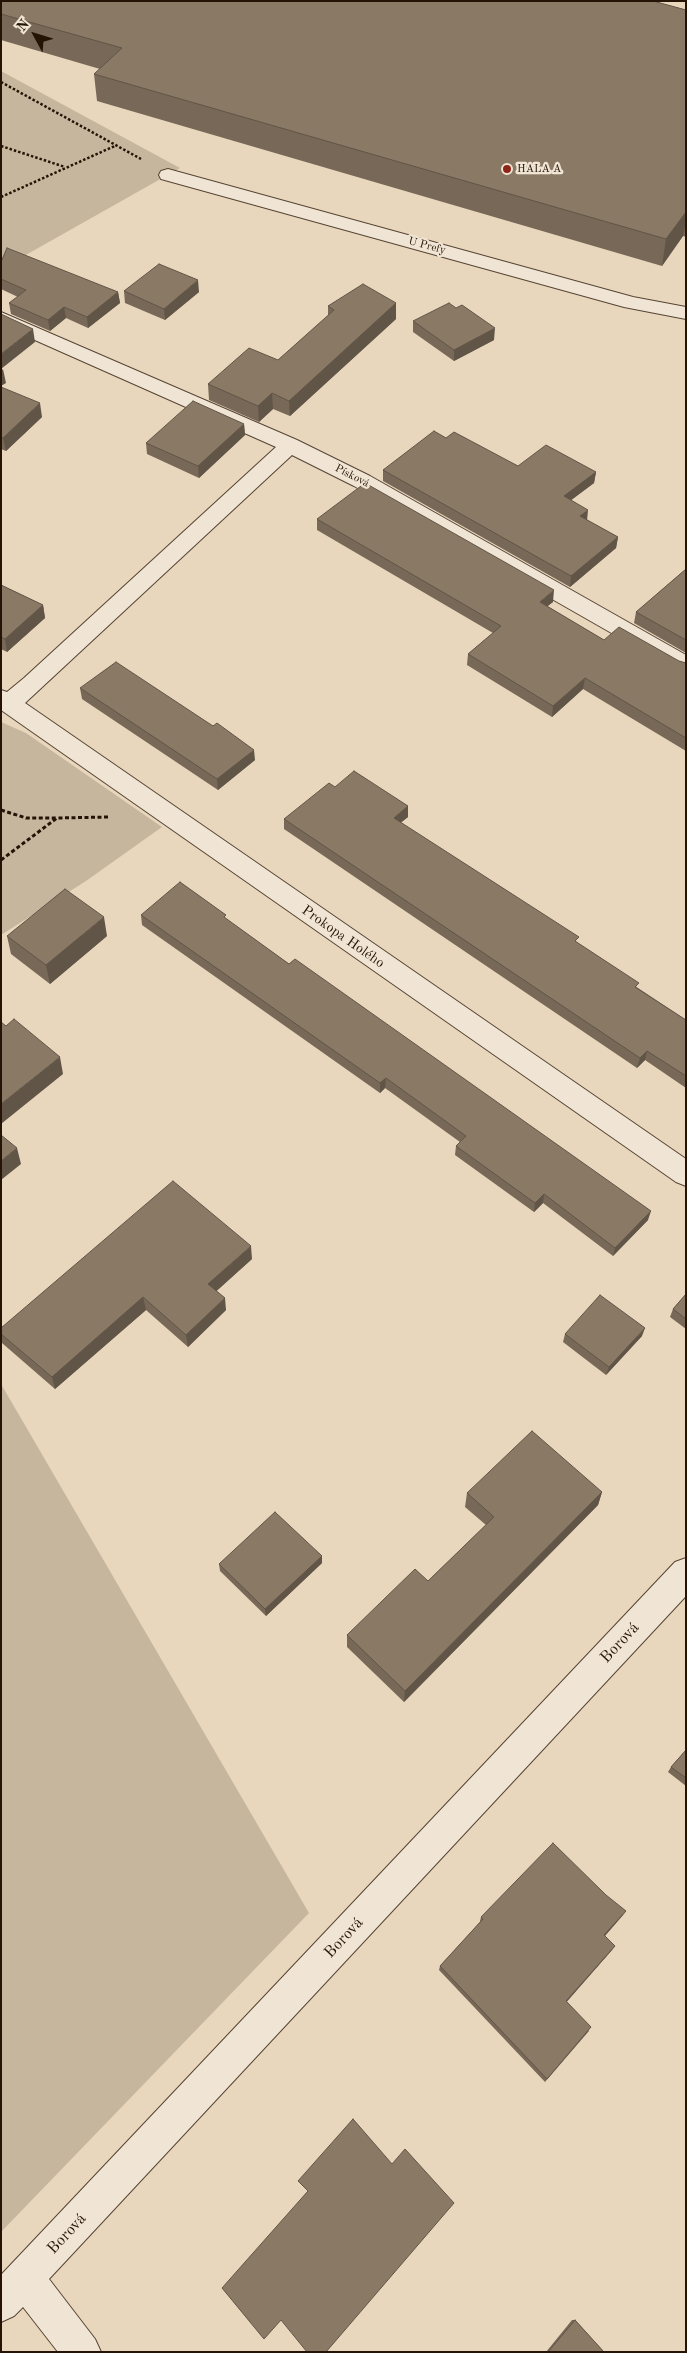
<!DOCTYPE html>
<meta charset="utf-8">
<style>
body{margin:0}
#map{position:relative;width:687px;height:2353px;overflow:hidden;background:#e8d7bd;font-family:"Old Standard TT",serif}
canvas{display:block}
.frame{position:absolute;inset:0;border:2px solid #251305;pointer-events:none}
.north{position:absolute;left:10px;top:10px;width:50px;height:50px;-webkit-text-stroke:4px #f0e5d4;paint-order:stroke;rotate:309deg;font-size:14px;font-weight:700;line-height:20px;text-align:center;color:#251305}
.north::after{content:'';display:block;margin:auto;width:18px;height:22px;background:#251305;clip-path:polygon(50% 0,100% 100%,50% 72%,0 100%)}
</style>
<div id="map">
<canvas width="687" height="2353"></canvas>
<div class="frame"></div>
<div class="north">N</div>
</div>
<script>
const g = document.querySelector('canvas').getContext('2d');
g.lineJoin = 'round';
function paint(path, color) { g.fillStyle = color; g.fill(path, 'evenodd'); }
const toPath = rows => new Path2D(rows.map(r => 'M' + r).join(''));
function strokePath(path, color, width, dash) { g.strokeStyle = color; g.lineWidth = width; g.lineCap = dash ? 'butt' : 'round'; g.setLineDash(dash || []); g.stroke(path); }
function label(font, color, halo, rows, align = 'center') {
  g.font = font + ' "Old Standard TT",serif'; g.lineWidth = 4.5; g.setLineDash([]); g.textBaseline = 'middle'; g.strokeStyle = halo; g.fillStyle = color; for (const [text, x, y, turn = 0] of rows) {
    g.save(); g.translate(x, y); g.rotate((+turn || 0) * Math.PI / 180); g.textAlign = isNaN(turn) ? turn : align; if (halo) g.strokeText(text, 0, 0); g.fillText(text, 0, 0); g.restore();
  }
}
const green = toPath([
 [1,71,180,168,1,269],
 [1,722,26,733,162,827,86,881,1,935],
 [1,1384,309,1913,1,2232]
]);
const pathFar1 = toPath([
 [1,82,141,159],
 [1,146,65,167],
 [1,197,117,145]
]);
const path = toPath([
 [1,810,26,818,57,818],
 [1,860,57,818,110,817]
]);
const street = toPath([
 [168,169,633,297,686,307,686,319,624,307,161,179,159,175,161,171,168,169],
 [1,312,297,440,370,476,686,655,686,673,678,671,354,486,292,455,25,703,686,1159,686,1186,676,1182,1,710,1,690,7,692,24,678,276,447,1,325,1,312],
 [686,1558,686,1596,49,2279,95,2339,101,2352,58,2352,23,2307,14,2316,1,2322,1,2275,675,1562,686,1558]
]);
const wall = toPath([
 [1,1,686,10,686,237,683,236,662,266,97,101,94,74,100,69,1,40],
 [1,262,118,292,120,303,88,328,66,318,50,331,11,314,9,303,18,297,1,289],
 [124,291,199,292,165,320,125,303],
 [396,303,396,319,290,416,273,409,259,422,209,400,208,384,278,360,328,316,328,306],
 [413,321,494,340,454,361,413,332],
 [1,387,42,417,6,451,1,449],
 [244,424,245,435,199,478,147,454,146,443],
 [446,438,518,466,596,472,594,483,571,500,587,520,618,537,616,548,570,587,383,481,383,470],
 [317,519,553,602,547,606,604,640,686,663,686,751,583,689,552,717,467,665,468,654,493,633,317,530],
 [686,569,686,653,634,623,636,612],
 [1,585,43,605,45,618,7,652,1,649],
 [80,688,213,726,255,760,218,790,82,699],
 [335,787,408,806,408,817,400,823,578,943,638,988,686,1020,686,1088,645,1060,637,1068,284,829,284,819],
 [141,915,226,919,648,1220,613,1256,543,1203,534,1212,455,1155,456,1146,460,1142,385,1088,380,1093,142,925],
 [7,936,107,936,50,984,11,954],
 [252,1259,216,1291,226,1310,188,1347,146,1310,55,1389,2,1343,1,1341,1,1328],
 [686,1294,686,1329,670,1317,673,1309],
 [565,1334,642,1336,606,1375,563,1342],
 [602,1492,598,1505,404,1702,347,1647,347,1635,428,1581,486,1525,465,1507,467,1493],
 [322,1556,322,1563,266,1616,220,1571,219,1564],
 [686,1750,686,1786,668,1772,671,1767],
 [623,1915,605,1936,612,1950,566,2002,589,2031,545,2082,439,1970,440,1966,480,1922,480,1921,481,1917],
 [572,2320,575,2320,604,2352,546,2352]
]);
const shadedWall = toPath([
 [686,212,686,222,683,236,662,266,666,239],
 [198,280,199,292,165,320,164,309],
 [118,292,120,303,88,328,87,317],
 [396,303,396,319,290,416,289,401],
 [64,307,66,318,50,331,48,320],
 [495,328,494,340,454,361,454,350],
 [33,329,35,342,1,369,1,354],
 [3,369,6,383,1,386,1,371],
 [272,393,273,409,259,422,258,406],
 [40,403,42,417,6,451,3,438],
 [244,424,245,435,199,478,198,466],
 [596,472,594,483,562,507,564,496],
 [588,510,587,521,580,516],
 [618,537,616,548,570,587,571,576],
 [554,590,553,602,539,613,540,602],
 [43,605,45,618,7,652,5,639],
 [585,678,583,689,552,717,553,706],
 [254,750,255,760,218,790,217,779],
 [408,806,408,817,393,829,394,818],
 [104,917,107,936,50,984,46,965],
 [647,1051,645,1060,637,1068,640,1058],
 [60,1057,63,1074,1,1124,1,1104],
 [386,1078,385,1088,380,1093,380,1083],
 [17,1148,21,1164,1,1180,1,1161],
 [544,1194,543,1203,534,1212,535,1203],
 [651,1211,648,1220,613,1256,615,1248],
 [251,1246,252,1259,210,1297,208,1284],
 [143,1297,146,1310,55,1389,52,1377],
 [225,1298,226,1310,188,1347,186,1335],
 [645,1328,642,1336,606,1375,609,1367],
 [602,1492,598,1505,404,1702,405,1691],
 [322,1556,322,1563,266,1616,265,1609],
 [626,1911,623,1915,602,1939,604,1935],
 [615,1946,612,1950,564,2005,566,2001]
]);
const building = toPath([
 [1,1,653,1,686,10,686,212,666,239,94,74,122,48,1,14,1,1],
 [7,248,118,292,87,317,64,307,48,320,9,303,26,290,1,279,1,262,7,248],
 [159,264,198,280,164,309,124,291,159,264],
 [363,284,396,303,289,401,272,393,258,406,208,384,249,348,278,360,334,310,328,306,363,284],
 [449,303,456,308,462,305,495,328,454,350,413,321,449,303],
 [1,314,33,329,1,354,1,314],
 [1,387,40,403,3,438,1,437,1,387],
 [193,401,244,424,198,466,146,443,193,401],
 [434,431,446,438,454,432,518,466,546,445,596,472,564,496,588,510,580,516,618,537,571,576,383,470,434,431],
 [365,483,554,590,540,602,604,640,619,627,679,661,686,663,686,738,585,678,553,706,468,654,501,626,317,519,365,483],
 [686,569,686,640,636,612,686,569],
 [1,585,43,605,5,639,1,637,1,585],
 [116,662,213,726,217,723,254,750,217,779,80,688,116,662],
 [354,771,408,806,394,818,579,937,575,941,639,983,635,987,686,1020,686,1076,647,1051,640,1058,284,819,329,783,335,787,354,771],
 [180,882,226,915,224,917,289,964,295,959,651,1211,615,1248,544,1194,535,1203,456,1146,466,1136,386,1078,380,1083,141,915,180,882],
 [65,889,104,917,46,965,7,936,65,889],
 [14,1019,60,1057,1,1104,1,1022,6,1026,14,1019],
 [1,1135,17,1148,1,1161,1,1135],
 [173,1181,251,1246,208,1284,225,1298,186,1335,143,1297,52,1377,1,1334,1,1328,173,1181],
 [686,1294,686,1319,673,1309,686,1294],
 [600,1295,645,1328,609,1367,565,1334,600,1295],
 [532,1431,602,1492,405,1691,347,1635,415,1569,428,1581,494,1517,467,1493,532,1431],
 [275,1512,322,1556,265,1609,219,1564,275,1512],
 [686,1750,686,1778,671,1767,686,1750],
 [553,1843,606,1895,626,1911,604,1935,615,1946,566,2001,591,2027,547,2079,440,1966,483,1919,481,1917,553,1843],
 [353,2119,392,2164,405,2149,454,2203,326,2352,307,2352,281,2320,264,2339,222,2288,308,2191,298,2181,353,2119],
 [575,2320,604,2352,548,2352,575,2320]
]);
const markers = [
 [507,169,5,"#8f2418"]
];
const farPoinames = [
 ["HALA A",517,169]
];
const farStreetnames = [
 ["U Prefy",427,246,15],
 ["Písková",352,476,27]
];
const streetNames = [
 ["Prokopa Holého",343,937,35]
];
const nearStreetnames = [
 ["Borová",620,1643,-47],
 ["Borová",344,1938,-47],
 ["Borová",67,2234,-47]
];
paint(green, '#c7b69e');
strokePath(street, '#564433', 2);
strokePath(pathFar1, '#251305', 2.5, [2.5, 2]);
strokePath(path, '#251305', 3, [4, 2.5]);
paint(street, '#f0e5d4');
paint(wall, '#776857');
paint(shadedWall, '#615547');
paint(building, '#8a7965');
strokePath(building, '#615547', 1);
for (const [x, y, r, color] of markers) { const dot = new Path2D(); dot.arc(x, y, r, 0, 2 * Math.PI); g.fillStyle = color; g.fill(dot); strokePath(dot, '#f0e5d4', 2); }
label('11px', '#251305', '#f0e5d4', farPoinames, 'left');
label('11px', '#251305', '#f0e5d4', farStreetnames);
label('14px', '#251305', '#f0e5d4', streetNames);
label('16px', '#251305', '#f0e5d4', nearStreetnames);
</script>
